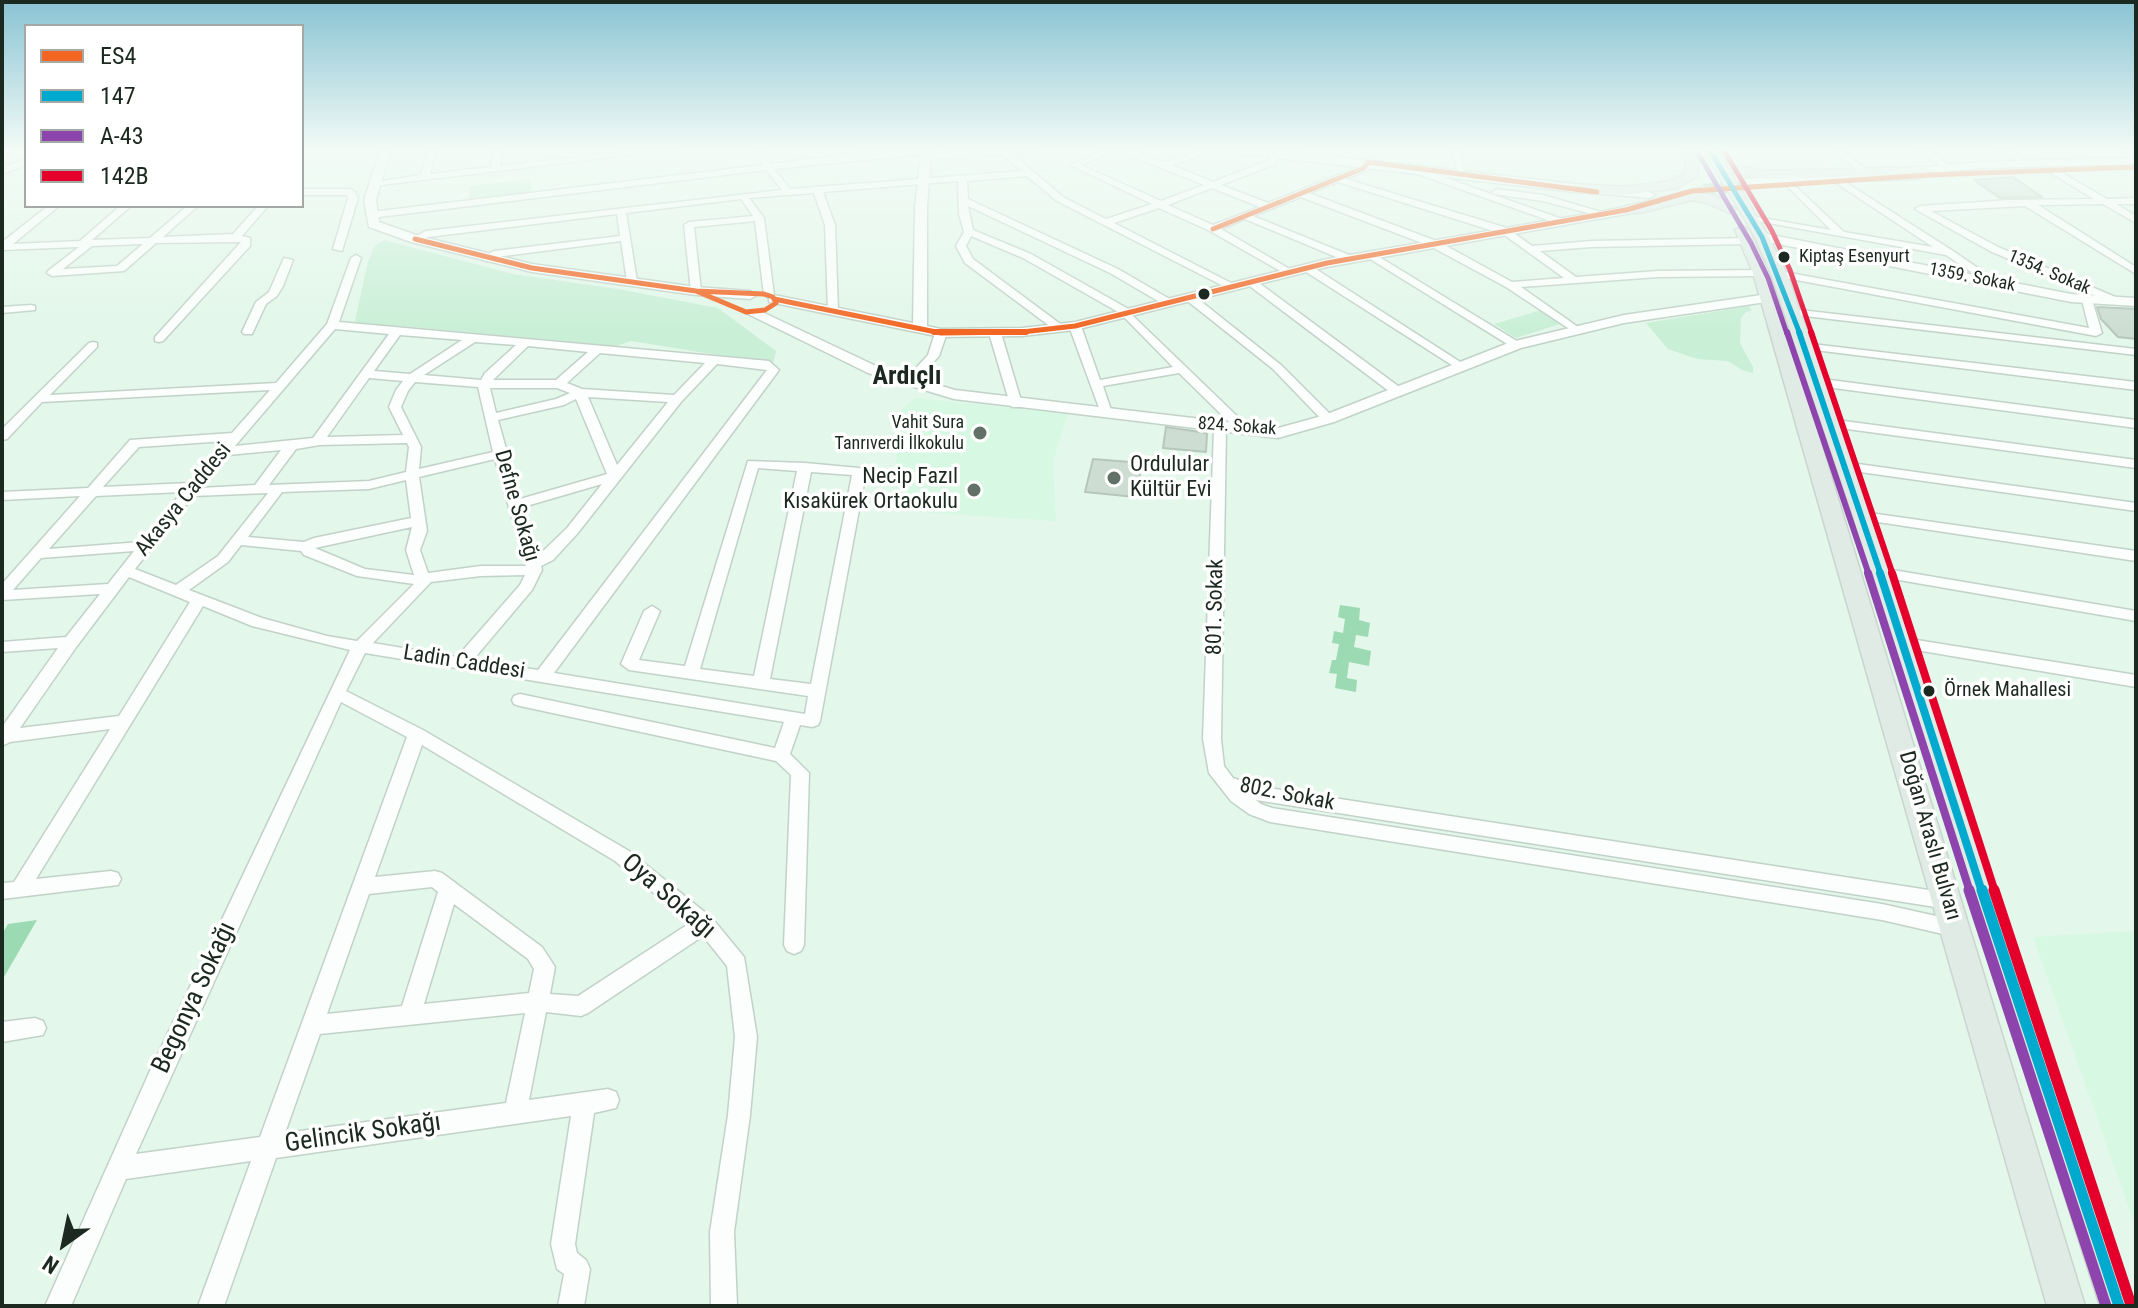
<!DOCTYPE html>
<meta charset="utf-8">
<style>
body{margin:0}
#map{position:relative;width:2138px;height:1308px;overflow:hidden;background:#e3f7ea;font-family:"Roboto Condensed",sans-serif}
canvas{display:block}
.frame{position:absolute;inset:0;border:4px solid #1c2920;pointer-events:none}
.legend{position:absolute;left:24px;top:24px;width:280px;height:184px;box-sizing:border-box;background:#fff;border:2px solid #a4a9a6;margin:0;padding:10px 14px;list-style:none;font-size:24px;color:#1c2920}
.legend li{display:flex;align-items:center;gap:16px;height:40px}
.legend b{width:40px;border:2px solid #a4a9a6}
.north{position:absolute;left:24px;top:1204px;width:80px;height:80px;-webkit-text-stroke:6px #fff;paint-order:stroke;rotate:213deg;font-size:22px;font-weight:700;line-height:32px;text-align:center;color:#1c2920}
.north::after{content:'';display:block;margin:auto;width:28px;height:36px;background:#1c2920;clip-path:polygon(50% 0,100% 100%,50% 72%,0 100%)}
</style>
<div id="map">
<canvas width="2138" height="1308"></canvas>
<div class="frame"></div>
<ul class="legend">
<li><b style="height:10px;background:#f26522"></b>ES4</li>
<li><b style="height:10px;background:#00a9ce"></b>147</li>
<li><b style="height:10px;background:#8e44ad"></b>A-43</li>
<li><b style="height:10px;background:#e4002b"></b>142B</li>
</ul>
<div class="north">N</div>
</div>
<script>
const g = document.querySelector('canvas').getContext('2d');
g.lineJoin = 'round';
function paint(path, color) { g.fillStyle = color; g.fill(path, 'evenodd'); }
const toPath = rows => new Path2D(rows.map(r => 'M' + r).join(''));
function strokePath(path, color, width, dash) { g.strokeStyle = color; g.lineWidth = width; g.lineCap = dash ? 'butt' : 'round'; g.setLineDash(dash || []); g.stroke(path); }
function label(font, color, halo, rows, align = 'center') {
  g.font = font + ' "Roboto Condensed",sans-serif'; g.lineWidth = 7; g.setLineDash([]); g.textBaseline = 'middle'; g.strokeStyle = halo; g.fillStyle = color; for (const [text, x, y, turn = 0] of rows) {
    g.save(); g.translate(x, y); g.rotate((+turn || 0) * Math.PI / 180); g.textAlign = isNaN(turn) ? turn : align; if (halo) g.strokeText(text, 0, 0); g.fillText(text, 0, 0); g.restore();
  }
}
const built = toPath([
 [915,398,1068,414,1053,461,1056,521,891,510,901,410],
 [2136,931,2136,1228,2033,937]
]);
const green = toPath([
 [531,179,531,193,469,200,470,186],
 [384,240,513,274,618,289,718,308,776,351,773,364,631,341,617,346,402,326,362,325,355,321,368,261,375,246],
 [1749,306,1752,311,1746,312,1741,318,1740,343,1753,367,1753,373,1742,370,1728,361,1697,359,1668,349,1646,323],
 [1541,310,1560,324,1516,338,1494,324]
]);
const water = toPath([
 [1340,605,1360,608,1359,620,1370,623,1368,637,1356,635,1354,647,1371,651,1369,666,1349,662,1347,678,1357,680,1356,692,1335,688,1337,674,1329,673,1332,660,1336,660,1339,644,1332,643,1334,631,1343,633,1345,619,1338,617],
 [37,920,4,977,2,977,2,934,8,924]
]);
const building = toPath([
 [2013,177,2042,197,2000,198,1974,180,2013,177],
 [2097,307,2136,309,2136,339,2118,337,2101,319,2097,307],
 [1166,427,1207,433,1206,452,1163,448,1166,427],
 [1093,459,1142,463,1136,497,1085,492,1093,459]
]);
const tertiaryTunnel = toPath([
 [1703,190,1747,185]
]);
const minor = toPath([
 [428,149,436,149,430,174,491,167,494,149,502,149,500,166,649,149,677,149,374,186,369,183,421,175,428,149],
 [756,149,764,149,771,164,849,154,914,149,927,151,923,154,774,169,790,189,1022,171,1002,154,926,160,922,157,926,154,996,149,1035,149,1012,153,1063,197,1106,219,1152,204,1070,165,1106,149,1130,149,1164,162,1206,149,1219,149,1172,165,1213,182,1269,160,1274,153,1280,153,1275,164,1221,185,1268,203,1361,166,1368,159,1372,162,1367,170,1346,179,1507,228,1532,246,1591,241,1749,238,1754,241,1749,244,1591,247,1540,251,1576,277,1658,271,1761,270,1766,273,1761,276,1658,277,1521,287,1578,327,1580,329,1574,332,1506,287,1430,246,1301,197,1253,216,1354,257,1354,261,1346,261,1245,219,1221,229,1293,271,1293,275,1289,276,1210,231,1159,208,1114,223,1235,285,1236,287,1231,290,1057,201,1027,176,967,181,968,199,1118,269,1173,301,1173,305,1165,305,1110,273,968,206,973,230,1031,254,1132,311,1132,315,1239,418,1244,429,1238,433,1234,432,1229,422,1179,373,1103,386,1112,413,1106,417,1102,416,1069,326,1071,324,1081,326,1100,380,1173,367,1120,313,1023,258,971,236,966,246,973,259,1063,326,1063,330,1055,330,965,263,956,246,964,232,959,214,958,181,823,192,835,225,838,311,833,314,828,311,825,225,814,193,749,198,764,218,774,295,769,298,764,295,755,221,694,227,701,291,696,294,691,291,684,225,689,222,753,216,741,199,626,213,637,281,632,284,627,281,621,241,496,257,486,261,481,258,494,251,620,236,617,214,428,237,415,242,410,239,426,231,782,190,766,170,371,218,366,215,371,212,763,165,756,149],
 [1118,149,1119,151,1204,185,1161,201,1081,165,1118,149],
 [1338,182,1503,234,1564,278,1512,282,1439,242,1309,193,1338,182],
 [1212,188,1260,207,1213,225,1168,205,1212,188],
 [1452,149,1460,149,1465,176,1458,174,1452,149],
 [1831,149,1841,149,1868,171,1861,173,1831,149],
 [1918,149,1928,149,1953,168,1946,170,1918,149],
 [1999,149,2009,149,2031,164,2024,166,1999,149],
 [2119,149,2128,149,2136,156,2136,163,2119,149],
 [26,159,26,165,2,174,2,168,26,159],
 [1409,165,1565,220,1567,222,1559,224,1406,170,1405,168,1409,165],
 [2052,167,2107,199,2136,198,2136,204,2116,204,2136,216,2136,223,2103,204,2038,205,2136,267,2136,274,2025,206,1931,211,1998,247,2120,299,2120,303,2112,303,1990,251,1915,209,1920,206,2010,200,2094,199,2049,172,2048,170,2052,167],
 [1839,178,1953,251,1998,282,1989,284,1946,255,1746,219,1751,216,1831,230,1788,187,1788,183,1791,182,1844,232,1933,247,1836,183,1836,179,1839,178],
 [302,189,350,189,355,192,358,198,342,251,333,249,348,198,347,195,302,195,302,189],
 [1497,189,1543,195,1608,214,1603,217,1543,201,1494,194,1492,192,1497,189],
 [48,206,59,206,13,244,80,241,120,206,131,206,92,240,150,238,187,206,198,206,163,237,233,234,258,206,268,206,242,236,250,238,250,246,163,341,159,342,155,341,155,337,241,242,156,243,124,271,52,276,47,273,48,271,79,247,2,250,2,242,48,206],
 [143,244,117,266,63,269,92,246,143,244],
 [1371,252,1520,343,1522,345,1512,347,1367,257,1366,255,1371,252],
 [356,255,361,258,339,322,769,361,779,370,554,673,805,714,808,696,629,670,621,664,644,611,652,606,660,611,639,660,685,666,748,461,805,463,859,468,866,472,820,721,818,725,812,727,800,725,790,754,809,773,804,945,801,951,794,954,787,951,784,945,791,775,776,761,520,706,514,704,512,700,514,696,520,694,775,748,784,722,365,653,346,691,423,730,629,851,712,918,744,957,757,1037,750,1115,734,1232,737,1306,711,1306,710,1232,728,1115,735,1037,727,966,703,936,588,1013,581,1016,546,1012,529,1100,608,1089,616,1092,619,1100,616,1108,594,1113,575,1244,577,1253,586,1260,590,1269,584,1306,558,1306,564,1274,557,1269,551,1244,571,1116,276,1158,224,1306,198,1306,251,1161,126,1179,71,1306,45,1306,149,1073,350,650,252,626,203,606,36,879,111,871,118,873,121,879,118,885,2,899,2,883,14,882,110,729,10,742,2,746,2,727,58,648,2,652,2,642,66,637,100,594,2,600,2,584,80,496,2,500,2,492,88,488,130,440,232,433,270,390,42,402,7,439,2,440,2,429,89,343,93,342,97,343,97,347,50,395,276,383,327,324,351,258,356,255],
 [335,329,389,334,313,438,235,446,335,329],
 [400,335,462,340,410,374,374,371,400,335],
 [475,342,516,345,485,373,481,380,424,375,475,342],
 [528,346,588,352,556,380,493,380,528,346],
 [600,353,705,363,674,395,582,389,567,383,600,353],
 [717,364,767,370,538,670,473,660,532,590,542,570,541,566,553,560,577,534,681,402,717,364],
 [369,378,403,381,396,390,389,407,403,435,327,437,369,378],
 [415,382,478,387,493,452,419,469,421,447,401,407,408,391,415,382],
 [490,388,557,388,570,393,556,399,496,413,490,388],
 [588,397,668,402,617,465,588,397],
 [576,399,607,474,520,499,498,420,564,405,576,399],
 [225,441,189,483,103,487,139,447,225,441],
 [407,443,409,447,406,472,369,481,269,485,296,449,320,445,407,443],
 [281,450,255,485,200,488,228,455,281,450],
 [495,459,526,566,481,566,428,573,420,550,427,531,419,477,495,459],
 [758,468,797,471,754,676,700,669,758,468],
 [811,472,852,475,811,684,770,679,811,472],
 [406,480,411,518,314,538,304,542,248,537,282,492,369,489,406,480],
 [602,484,567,528,538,556,523,507,602,484],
 [182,492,141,542,49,549,96,496,182,492],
 [268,493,218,556,176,585,135,569,193,496,268,493],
 [412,527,406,550,414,575,365,569,315,548,412,527],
 [241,545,301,551,304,555,357,576,414,584,357,641,327,636,262,618,189,590,228,562,241,545],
 [134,551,108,584,13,590,41,558,134,551],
 [525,575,520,585,457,657,373,643,431,582,481,576,525,575],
 [129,577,190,602,119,716,20,728,77,646,129,577],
 [341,702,407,737,260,1137,136,1154,341,702],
 [422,745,615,861,690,923,578,996,550,994,555,967,542,947,442,873,435,871,375,877,422,745],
 [432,887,438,892,402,1006,327,1014,369,894,432,887],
 [454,904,528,959,534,969,529,993,424,1004,454,904],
 [525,1013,506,1103,285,1133,320,1034,525,1013],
 [284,258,293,260,283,286,277,296,266,304,252,334,244,334,242,332,256,302,269,292,284,258],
 [1303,266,1311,266,1468,367,1466,369,1458,369,1303,270,1303,266],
 [1779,271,2089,328,2082,300,2087,297,2092,300,2102,333,2096,336,1775,276,1774,274,1779,271],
 [1247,280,1255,280,1402,389,1402,395,1394,395,1247,284,1247,280],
 [1185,295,1193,295,1281,365,1332,416,1332,422,1324,422,1273,369,1185,299,1185,295],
 [31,305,35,306,35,310,2,313,2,307,31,305],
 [1792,309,2136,349,2136,355,1788,314,1787,312,1792,309],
 [941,330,947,333,939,356,913,385,905,385,903,382,928,355,935,333,941,330],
 [995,330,1001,333,1022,404,1020,407,1012,407,1010,404,989,333,995,330],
 [1803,343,2136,382,2136,390,1799,348,1799,344,1803,343],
 [1815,378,2136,420,2136,428,1811,385,1811,379,1815,378],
 [1829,419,2136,460,2136,468,1825,426,1823,423,1829,419],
 [1220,424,1226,428,1221,739,1224,766,1233,778,1256,786,1948,893,1955,895,1958,901,1955,907,1948,909,1256,800,1261,804,1272,808,1882,904,1963,922,1966,928,1963,934,1956,937,1882,920,1270,822,1249,814,1231,801,1209,773,1203,739,1214,428,1220,424],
 [1844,462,2136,503,2136,511,1839,469,1837,466,1844,462],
 [1863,512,2136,551,2136,561,1858,519,1856,516,1863,512],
 [1881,568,2136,611,2136,621,1876,576,1874,573,1876,570,1881,568],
 [1904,638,2136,675,2136,687,1898,647,1896,643,1904,638],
 [35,1018,43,1021,46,1028,43,1035,2,1042,2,1022,35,1018]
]);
const tertiary = toPath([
 [381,149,391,149,376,200,379,222,419,236,532,264,696,287,750,291,757,295,750,299,696,295,532,272,411,242,369,227,364,200,381,149],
 [918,149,928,149,931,157,927,206,927,326,941,329,1022,328,1075,322,1327,259,1626,207,1703,187,1709,190,1626,214,1327,267,1075,330,1022,336,941,337,769,302,769,296,774,295,913,323,915,206,921,157,918,149],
 [2136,158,2136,164,1981,168,1920,174,1920,178,1916,179,1744,185,1738,182,1744,179,1841,173,1846,176,1899,173,1904,169,1981,162,2136,158],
 [1585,187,1649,192,1655,195,1649,198,1581,192,1579,190,1585,187],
 [1762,233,2071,294,2136,298,2136,306,2071,302,1758,240,1758,234,1762,233],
 [1768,294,1773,295,1773,301,1624,323,1521,348,1334,422,1278,438,954,399,868,373,746,313,758,310,878,367,955,390,1278,428,1322,416,1511,342,1624,315,1768,294]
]);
const secondary = toPath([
 [1229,149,1267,149,1575,184,1581,188,1575,192,1235,153,1229,149]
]);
const primary = toPath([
 [1688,149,1700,150,1697,176,1677,188,1626,195,1575,192,1568,188,1575,184,1626,187,1669,181,1684,174,1688,149],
 [1703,149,1715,149,1721,158,1736,166,1767,171,1925,167,1932,171,1925,175,1767,179,1730,172,1769,237,1787,274,1873,516,1923,675,2136,1306,2100,1306,1899,675,1853,516,1771,274,1755,237,1703,149],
 [1692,192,1716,196,1736,209,1729,213,1707,203,1692,200,1644,212,1626,214,1619,210,1626,206,1692,192],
 [1742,226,1749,230,1769,273,2085,1306,2047,1306,1753,273,1735,230,1742,226]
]);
const bus1Far1 = toPath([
 [1213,229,1364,168,1368,162,1597,192],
 [415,239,532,268],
 [415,239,532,268],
 [532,268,696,291],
 [532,268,696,291],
 [696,291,764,294,773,297,776,303,765,310,746,312,696,291],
 [774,299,941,333,1022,332,1075,326,1327,263,1626,210,1692,191,1929,175,2136,167]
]);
const bus1 = toPath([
 [934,332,1026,332]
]);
const bus2Far3 = toPath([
 [1709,149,1762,237,1800,334]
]);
const bus2Far2 = toPath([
 [1799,332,1881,575]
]);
const bus2Far1 = toPath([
 [1880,573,1982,892]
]);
const bus2 = toPath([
 [1982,890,2119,1306]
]);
const bus3Far3 = toPath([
 [1699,155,1751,243,1768,278,1787,334]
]);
const bus3Far2 = toPath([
 [1787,332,1869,575]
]);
const bus3Far1 = toPath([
 [1868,573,1970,892]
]);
const bus3 = toPath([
 [1969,890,2106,1306]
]);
const bus4Far3 = toPath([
 [1723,149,1772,231,1790,270,1812,334]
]);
const bus4Far2 = toPath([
 [1811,332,1893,575]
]);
const bus4Far1 = toPath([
 [1892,573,1995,892]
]);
const bus4 = toPath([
 [1994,890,2130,1302]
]);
const markers = [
 [1784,257,7,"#1c2920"],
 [1204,294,7,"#1c2920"],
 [980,433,8,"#627167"],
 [1114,478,8,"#627167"],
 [974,490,8,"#627167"],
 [1929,691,7,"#1c2920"]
];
const farBusnames = [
 ["Kiptaş Esenyurt",1799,257]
];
const farStreetnames = [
 ["1354. Sokak",2049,273,23],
 ["1359. Sokak",1972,278,11],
 ["824. Sokak",1237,427,4]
];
const farPoinames = [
 ["Vahit Sura",964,423],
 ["Tanrıverdi İlkokulu",964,444]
];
const busNames = [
 ["Örnek Mahallesi",1944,691]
];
const poiNames = [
 ["Ordulular",1130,465],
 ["Kültür Evi",1130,490],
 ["Necip Fazıl",958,477,"right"],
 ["Kısakürek Ortaokulu",958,502,"right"]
];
const streetNames = [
 ["Akasya Caddesi",184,500,-51],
 ["Defne Sokağı",516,506,74],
 ["801. Sokak",1216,607,-89],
 ["Ladin Caddesi",464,663,9],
 ["802. Sokak",1287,795,11],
 ["Doğan Araslı Bulvarı",1929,836,74]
];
const farDistrictnames = [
 ["Ardıçlı",907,377]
];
const nearStreetnames = [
 ["Oya Sokağı",668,897,41],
 ["Begonya Sokağı",195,998,-65],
 ["Gelincik Sokağı",363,1134,-8]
];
paint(built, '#d7f8e2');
paint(green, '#c9efd6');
paint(water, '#9cdab3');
paint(building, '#cdddd2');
strokePath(building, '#b6c6bb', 2);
strokePath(tertiaryTunnel, '#bbcec2', 12, [12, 6]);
strokePath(minor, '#c2d2c8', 3);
strokePath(tertiary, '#c2d2c8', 3);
strokePath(secondary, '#c2d2c8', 3);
strokePath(primary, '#cbd5cf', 3);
paint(minor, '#fbfefc');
paint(tertiary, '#fbfefc');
paint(secondary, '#fbfefc');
paint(primary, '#e0ebe5');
strokePath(bus1Far1, '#f26522', 5);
strokePath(bus1, '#f26522', 6);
strokePath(bus2Far3, '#00a9ce', 5);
strokePath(bus2Far2, '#00a9ce', 6);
strokePath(bus2Far1, '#00a9ce', 8);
strokePath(bus2, '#00a9ce', 11);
strokePath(bus3Far3, '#8e44ad', 5);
strokePath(bus3Far2, '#8e44ad', 6);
strokePath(bus3Far1, '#8e44ad', 8);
strokePath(bus3, '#8e44ad', 11);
strokePath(bus4Far3, '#e4002b', 5);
strokePath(bus4Far2, '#e4002b', 6);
strokePath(bus4Far1, '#e4002b', 8);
strokePath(bus4, '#e4002b', 11);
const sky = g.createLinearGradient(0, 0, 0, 332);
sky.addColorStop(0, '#89c3d3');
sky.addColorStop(0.45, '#f2fbf6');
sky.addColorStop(1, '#f2fbf600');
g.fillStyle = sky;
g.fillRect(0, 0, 2138, 332);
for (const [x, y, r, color] of markers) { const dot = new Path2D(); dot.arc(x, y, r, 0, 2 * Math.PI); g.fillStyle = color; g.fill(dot); strokePath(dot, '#fff', 3); }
label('18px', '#1c2920', '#fff', farBusnames, 'left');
label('18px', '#1c2920', '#fff', farStreetnames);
label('18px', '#1c2920', '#fff', farPoinames, 'right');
label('20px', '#1c2920', '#fff', busNames, 'left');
label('22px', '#1c2920', '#fff', poiNames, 'left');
label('22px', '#1c2920', '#fff', streetNames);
label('bold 26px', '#1c2920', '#fff', farDistrictnames);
label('26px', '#1c2920', '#fff', nearStreetnames);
</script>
